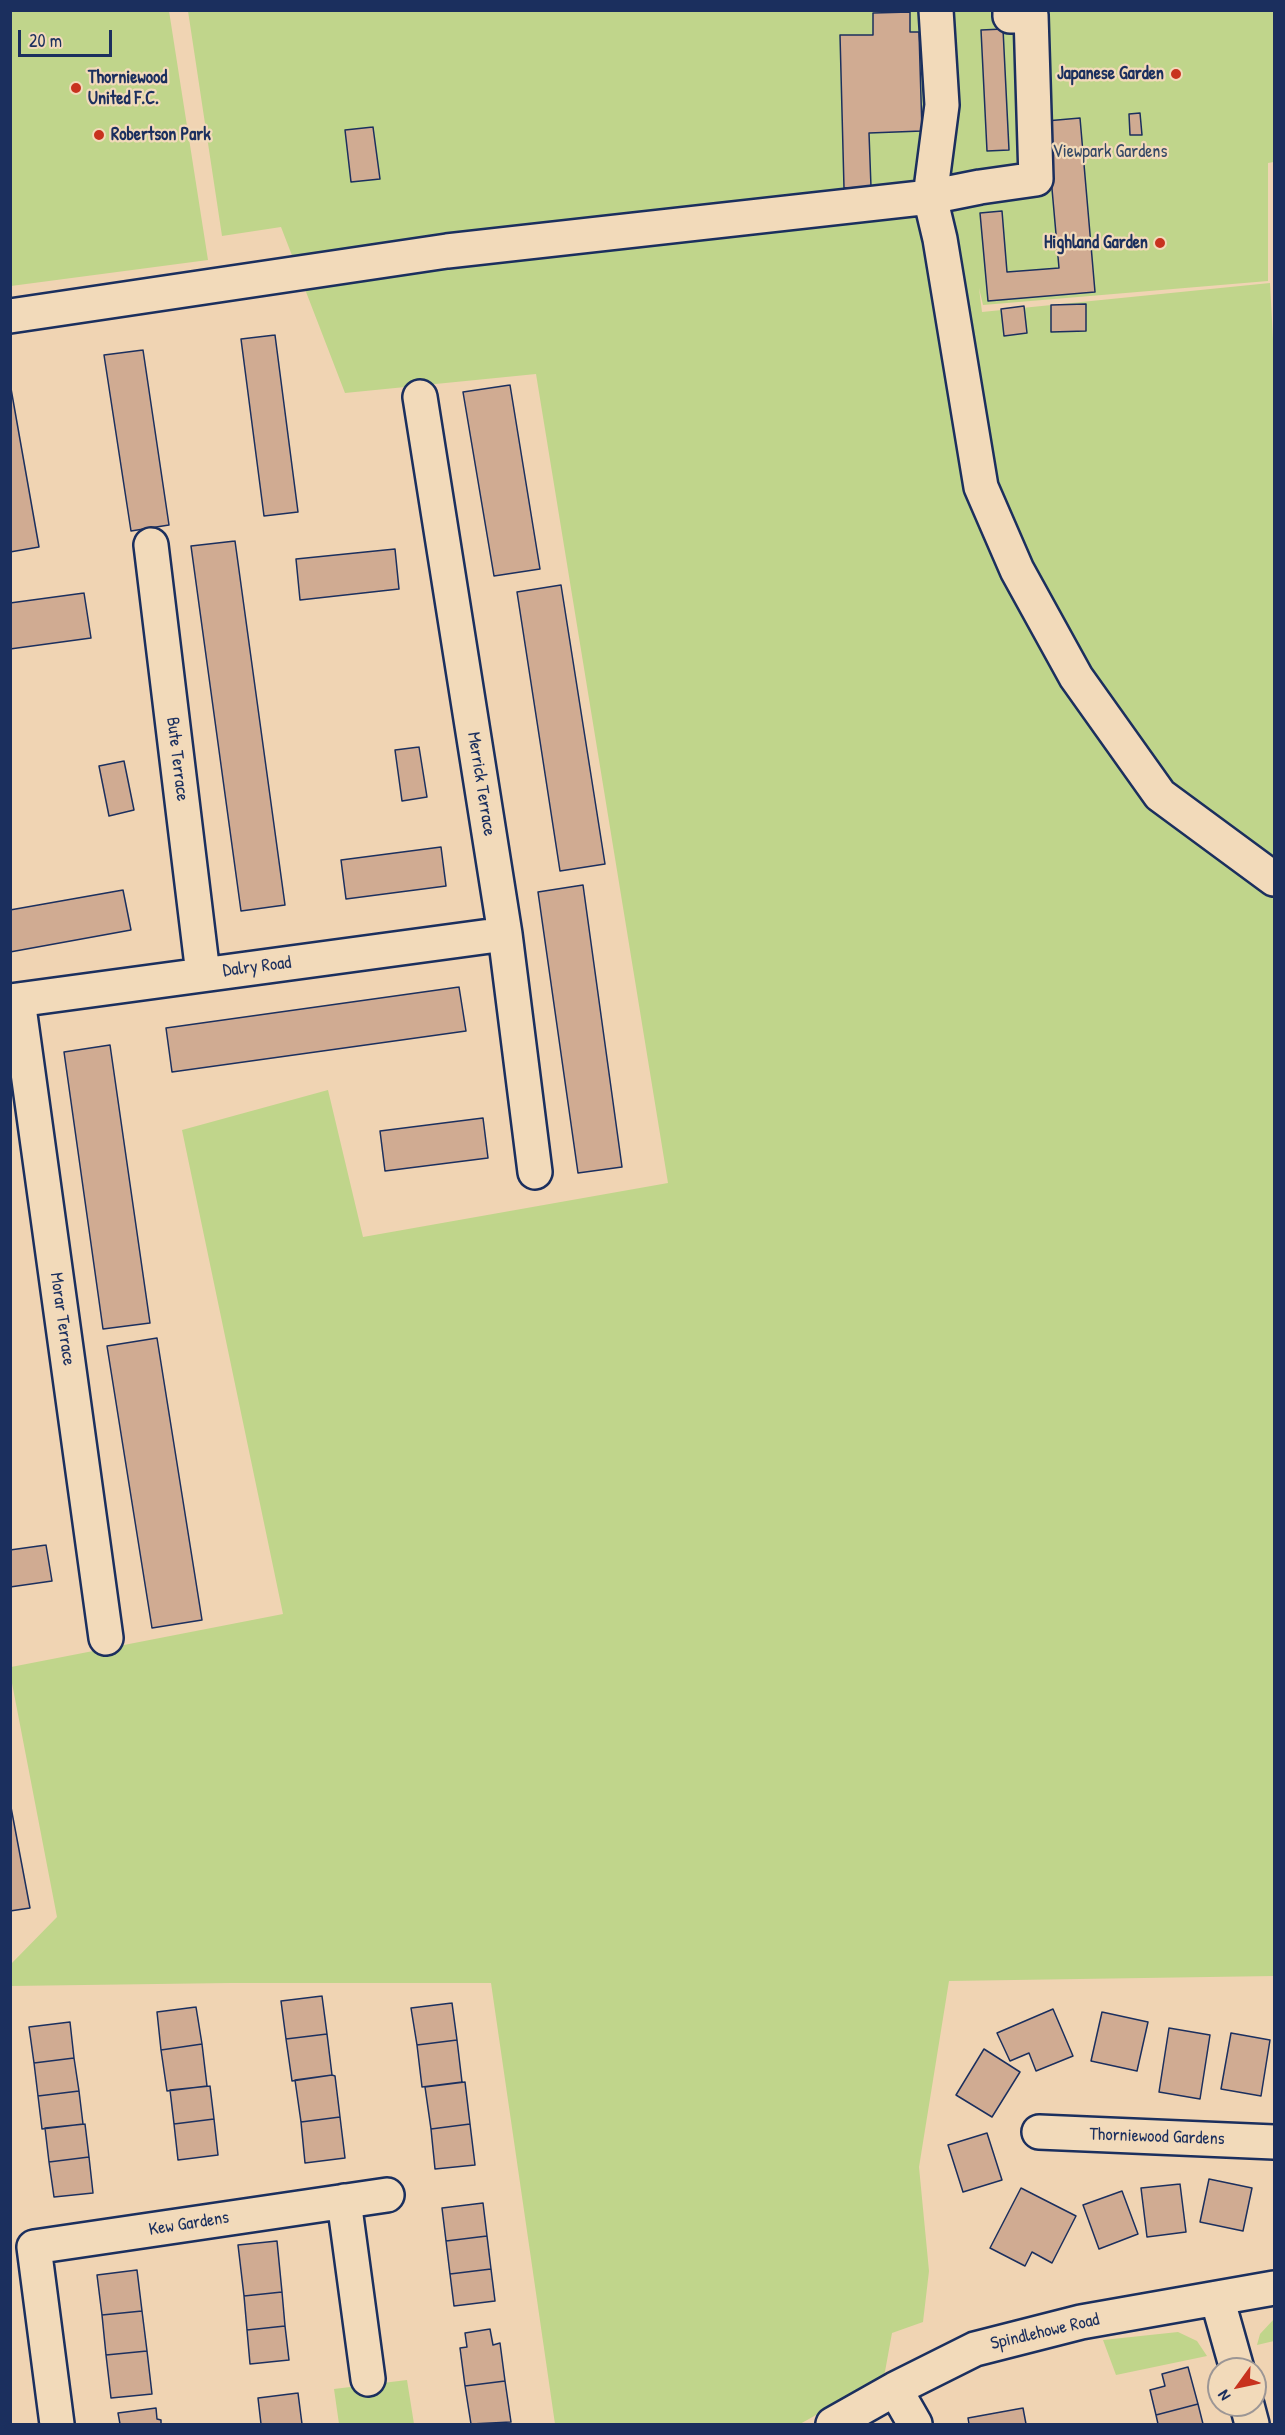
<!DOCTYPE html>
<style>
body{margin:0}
#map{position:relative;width:1285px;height:2435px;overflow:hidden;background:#f0d4b3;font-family:"Patrick Hand",sans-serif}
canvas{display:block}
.frame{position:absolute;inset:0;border:12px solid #1b2f5e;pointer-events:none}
.north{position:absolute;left:1207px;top:2357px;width:60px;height:60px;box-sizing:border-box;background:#f2daba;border:2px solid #9c9695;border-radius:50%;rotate:237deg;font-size:16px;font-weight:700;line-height:24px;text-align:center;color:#1b2f5e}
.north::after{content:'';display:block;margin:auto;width:21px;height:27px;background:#c8321e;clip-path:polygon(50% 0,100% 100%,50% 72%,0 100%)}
.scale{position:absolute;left:18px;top:30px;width:94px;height:27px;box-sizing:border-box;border:3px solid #1b2f5e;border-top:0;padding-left:8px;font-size:18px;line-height:21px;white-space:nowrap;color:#1b2f5e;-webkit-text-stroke:4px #f2daba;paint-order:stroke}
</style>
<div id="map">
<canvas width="1285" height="2435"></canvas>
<div class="frame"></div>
<div class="north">N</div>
<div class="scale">20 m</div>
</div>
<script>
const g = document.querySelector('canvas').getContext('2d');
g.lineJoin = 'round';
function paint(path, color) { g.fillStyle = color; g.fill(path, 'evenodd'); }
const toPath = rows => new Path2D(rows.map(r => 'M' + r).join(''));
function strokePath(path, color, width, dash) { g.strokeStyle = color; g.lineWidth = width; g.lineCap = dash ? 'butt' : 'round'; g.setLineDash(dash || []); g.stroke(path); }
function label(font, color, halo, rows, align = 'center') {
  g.font = font + ' "Patrick Hand",sans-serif'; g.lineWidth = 4.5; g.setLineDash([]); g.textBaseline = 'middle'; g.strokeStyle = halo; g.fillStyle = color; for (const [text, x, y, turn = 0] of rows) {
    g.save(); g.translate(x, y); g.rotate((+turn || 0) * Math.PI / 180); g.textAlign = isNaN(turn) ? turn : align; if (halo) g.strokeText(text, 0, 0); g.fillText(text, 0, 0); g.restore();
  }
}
const green = toPath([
 [10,11,169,11,208,260,11,286],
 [188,11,1274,11,1274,162,1268,163,1268,281,983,305,979,288,982,312,1270,283,1274,358,1274,1976,949,1981,919,2167,929,2271,923,2322,892,2333,884,2377,800,2424,555,2424,491,1983,230,1983,11,1986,10,1965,57,1917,11,1678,11,1667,283,1614,182,1130,328,1090,363,1237,668,1183,536,374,345,393,281,227,222,236],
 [1274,2319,1274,2341,1257,2345,1260,2334],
 [1178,2332,1197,2341,1207,2356,1116,2375,1103,2340],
 [407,2380,414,2424,339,2424,334,2389]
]);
const building = toPath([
 [910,12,910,32,919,32,922,131,869,133,871,187,844,188,840,35,873,35,873,13,910,12],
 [1003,29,1009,150,987,151,981,30,1003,29],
 [1140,113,1142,135,1130,135,1129,114,1140,113],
 [1080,118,1095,292,988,301,980,213,1002,211,1007,272,1059,268,1046,121,1080,118],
 [373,127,380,179,351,182,345,130,373,127],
 [1086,304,1086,331,1051,332,1051,305,1086,304],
 [1024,306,1027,333,1004,336,1001,309,1024,306],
 [275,335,298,512,264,516,241,339,275,335],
 [143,350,169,525,131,531,104,355,143,350],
 [10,383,39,547,10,552,10,383],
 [510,385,540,569,494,576,463,392,510,385],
 [235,541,285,905,241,911,191,546,235,541],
 [395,549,399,589,300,600,296,559,395,549],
 [561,585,605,864,560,871,517,592,561,585],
 [84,593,91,638,10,649,10,603,84,593],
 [419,747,427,797,402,801,395,750,419,747],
 [124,761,134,810,109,816,99,766,124,761],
 [441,847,446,886,346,899,341,860,441,847],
 [583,885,622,1167,578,1173,538,892,583,885],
 [123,890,131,930,10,952,10,910,123,890],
 [459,987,466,1031,172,1072,166,1028,459,987],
 [110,1045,150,1323,103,1329,64,1052,110,1045],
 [483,1118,488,1158,385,1171,380,1131,483,1118],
 [157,1338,202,1620,152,1628,107,1346,157,1338],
 [46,1545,52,1581,10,1587,10,1550,46,1545],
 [10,1802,30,1908,10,1911,10,1802],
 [322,1996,327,2034,286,2039,281,2001,322,1996],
 [452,2003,457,2040,417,2045,411,2008,452,2003],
 [196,2007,202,2044,161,2050,157,2012,196,2007],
 [1053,2009,1073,2056,1036,2071,1029,2053,1010,2061,997,2033,1053,2009],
 [1102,2012,1148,2022,1137,2071,1091,2061,1102,2012],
 [70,2022,74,2058,34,2063,29,2027,70,2022],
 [1169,2028,1210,2035,1200,2099,1159,2092,1169,2028],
 [1231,2033,1270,2040,1261,2096,1221,2089,1231,2033],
 [327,2034,332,2075,292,2081,286,2039,327,2034],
 [457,2040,462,2082,422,2087,417,2045,457,2040],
 [202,2044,207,2086,167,2091,161,2050,202,2044],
 [984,2049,1020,2072,992,2117,956,2095,984,2049],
 [74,2058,79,2091,38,2096,34,2063,74,2058],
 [332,2075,335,2076,340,2117,301,2122,295,2080,332,2075],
 [465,2082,470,2124,431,2129,425,2087,465,2082],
 [210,2086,214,2119,174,2124,170,2090,210,2086],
 [79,2091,83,2124,42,2129,38,2096,79,2091],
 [340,2117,345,2158,305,2163,301,2122,340,2117],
 [214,2119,218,2155,178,2160,174,2124,214,2119],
 [85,2124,89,2157,49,2162,45,2128,85,2124],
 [470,2124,475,2165,435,2169,431,2129,470,2124],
 [987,2133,1002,2180,963,2192,948,2145,987,2133],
 [89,2157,93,2193,54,2197,49,2162,89,2157],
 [1209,2179,1252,2188,1243,2231,1200,2222,1209,2179],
 [1180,2184,1186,2232,1147,2237,1141,2188,1180,2184],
 [1021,2188,1076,2216,1052,2263,1032,2252,1025,2266,990,2248,1021,2188],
 [1122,2191,1138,2234,1099,2249,1083,2205,1122,2191],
 [483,2203,487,2236,446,2241,442,2208,483,2203],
 [487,2236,491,2269,450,2274,446,2241,487,2236],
 [277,2241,282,2292,244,2296,238,2245,277,2241],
 [491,2269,495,2301,454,2306,450,2274,491,2269],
 [137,2270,142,2311,102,2315,97,2275,137,2270],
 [282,2292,285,2326,247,2330,244,2296,282,2292],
 [142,2311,147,2351,106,2355,102,2315,142,2311],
 [285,2326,289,2360,250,2364,247,2330,285,2326],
 [490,2329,493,2345,500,2343,505,2381,465,2386,460,2348,467,2347,465,2333,490,2329],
 [147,2351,152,2394,111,2398,106,2355,147,2351],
 [1188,2367,1198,2404,1156,2415,1150,2390,1165,2386,1162,2374,1188,2367],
 [505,2381,511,2422,471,2424,465,2386,505,2381],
 [298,2393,302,2424,261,2424,258,2398,298,2393],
 [1198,2404,1203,2424,1158,2424,1156,2415,1198,2404],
 [156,2408,157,2419,161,2420,161,2424,120,2424,118,2413,156,2408],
 [1023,2408,1026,2424,969,2424,968,2418,1023,2408]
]);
const minor = toPath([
 [936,10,942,105,930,197,980,187,1036,179,1031,15,1010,16,1010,10],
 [10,316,447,251,930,197,940,239,981,487,1017,570,1076,677,1160,795,1274,879],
 [420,397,505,934,535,1172],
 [151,545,203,974],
 [18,1000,106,1638],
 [10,1001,505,934],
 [1039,2132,1274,2142],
 [344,2201,368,2379],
 [1217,2298,1237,2369],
 [895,2389,915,2424],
 [1247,2405,1252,2424],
 [57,2424,34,2247,387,2195],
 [833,2424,895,2389,975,2349,1081,2322,1274,2288]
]);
const markers = [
 [1176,74,6,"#c8321e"],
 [76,88,6,"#c8321e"],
 [99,135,6,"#c8321e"],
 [1160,243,6,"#c8321e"]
];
const poiNames = [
 ["Japanese Garden",1164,74],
 ["Thorniewood",88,78,"left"],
 ["United F.C.",88,99,"left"],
 ["Robertson Park",111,135,"left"],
 ["Highland Garden",1148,243]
];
const parkNames = [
 ["Viewpark Gardens",1110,152]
];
const streetNames = [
 ["Bute Terrace",177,759,83],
 ["Merrick Terrace",481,784,81],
 ["Dalry Road",257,967,-7],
 ["Morar Terrace",62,1319,82],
 ["Thorniewood Gardens",1157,2137,2],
 ["Kew Gardens",189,2224,-9],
 ["Spindlehowe Road",1045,2332,-13]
];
paint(green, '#c0d58b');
paint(building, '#d0ab92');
strokePath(building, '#1b2f5e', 1.5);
strokePath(minor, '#1b2f5e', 38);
strokePath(minor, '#f2daba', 33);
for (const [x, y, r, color] of markers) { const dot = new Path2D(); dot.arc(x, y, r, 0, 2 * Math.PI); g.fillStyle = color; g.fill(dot); strokePath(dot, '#f2daba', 2); }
label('bold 18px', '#1b2f5e', '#f2daba', poiNames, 'right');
label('18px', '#344865', '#f2daba', parkNames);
label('18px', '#1b2f5e', '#f2daba', streetNames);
</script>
